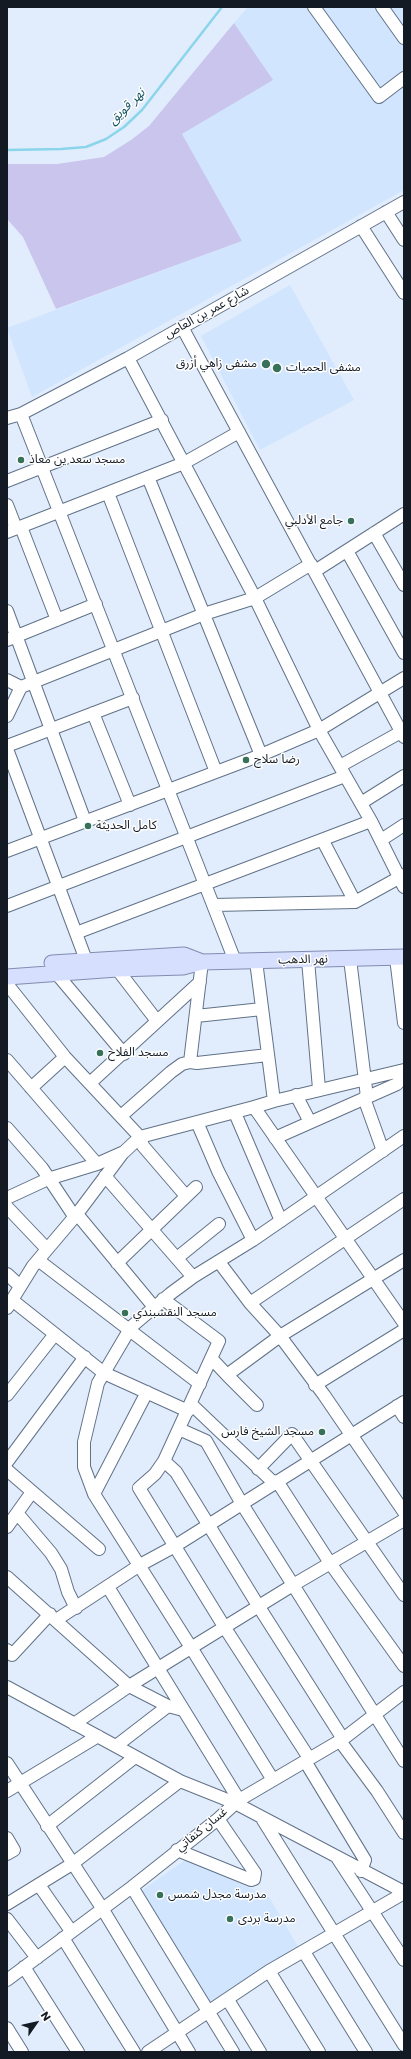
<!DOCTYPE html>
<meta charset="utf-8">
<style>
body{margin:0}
#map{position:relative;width:411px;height:2059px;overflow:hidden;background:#e1edfc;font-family:Poppins,sans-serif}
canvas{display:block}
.frame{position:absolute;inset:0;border:8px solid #131a23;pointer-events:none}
.north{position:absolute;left:16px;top:2003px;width:40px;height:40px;-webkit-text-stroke:3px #fff;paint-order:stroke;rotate:56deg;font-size:11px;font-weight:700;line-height:16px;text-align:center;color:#131a23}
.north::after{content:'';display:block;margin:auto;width:14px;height:18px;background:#131a23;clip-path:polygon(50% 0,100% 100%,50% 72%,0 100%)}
</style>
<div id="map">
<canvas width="411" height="2059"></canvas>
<div class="frame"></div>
<div class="north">N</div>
</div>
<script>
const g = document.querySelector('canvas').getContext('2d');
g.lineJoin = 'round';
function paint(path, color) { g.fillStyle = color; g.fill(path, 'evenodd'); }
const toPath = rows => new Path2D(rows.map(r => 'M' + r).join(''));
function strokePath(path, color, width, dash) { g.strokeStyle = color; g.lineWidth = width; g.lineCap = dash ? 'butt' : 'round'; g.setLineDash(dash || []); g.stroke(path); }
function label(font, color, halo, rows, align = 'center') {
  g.font = font + ' Poppins,"Noto Sans Arabic",sans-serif'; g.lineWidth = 3; g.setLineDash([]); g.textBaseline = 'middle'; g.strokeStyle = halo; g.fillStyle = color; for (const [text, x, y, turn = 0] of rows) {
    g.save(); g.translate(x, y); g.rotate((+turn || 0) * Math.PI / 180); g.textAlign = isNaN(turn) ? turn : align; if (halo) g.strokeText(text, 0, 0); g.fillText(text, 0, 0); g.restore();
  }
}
const built = toPath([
 [248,7,404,7,404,190,32,397,7,328,242,241,182,134,272,80,234,23],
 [290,285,354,400,260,450,201,336],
 [187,1859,269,1897,300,1950,209,2005,141,1891]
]);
const green = toPath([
 [234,23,273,80,182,134,242,241,56,309,23,237,7,219,7,164,57,164,104,157,131,140,149,126]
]);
const stream = toPath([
 [7,150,61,149,86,147,106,139,124,127,142,110,222,7]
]);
const minor = toPath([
 [314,7,379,97,404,78],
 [382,7,404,38],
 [386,212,404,240],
 [361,226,404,293],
 [182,327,404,737],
 [128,358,255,598,319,730,371,821,404,887],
 [21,414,235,961],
 [7,418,21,414,128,358,404,202],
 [148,477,261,755],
 [7,481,162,420],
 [108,493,216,772],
 [7,505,16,528],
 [21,527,57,620],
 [7,532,184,463,239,432],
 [374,533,404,585],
 [347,551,404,653],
 [315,571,404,514],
 [7,611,85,821],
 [7,640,96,604],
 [7,680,21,687,7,716],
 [21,687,204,614,255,598,311,564],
 [93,713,130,805],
 [7,746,133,698],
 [7,749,86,960],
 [340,766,401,732],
 [361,803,404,776],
 [381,840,404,825],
 [323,841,355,902],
 [7,851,261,755,319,730,404,678],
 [214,905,355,902,404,875],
 [7,906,345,776],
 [76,933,371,821],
 [396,958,404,1023],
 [350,959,367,1097],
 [308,960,319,1089],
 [256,961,274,1101,254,1107,404,1323],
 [117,969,157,1021],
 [56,973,124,1054],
 [7,984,65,1057,140,1137,143,1146,186,1196],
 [196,1016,262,1009],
 [7,1060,97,1164],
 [190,1062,197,1063,268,1055],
 [90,1083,200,982],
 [31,1088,65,1057],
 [296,1095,310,1122],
 [364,1098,383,1151],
 [274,1101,404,1070],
 [235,1113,281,1221],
 [121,1116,171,1072,182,1064,190,1062,202,962],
 [197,1122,218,1171,253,1240],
 [7,1128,42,1168,74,1216],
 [275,1138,397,1084,404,1076],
 [105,1176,193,1277],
 [7,1198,48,1179,97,1164,124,1152,140,1137,254,1107],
 [7,1207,47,1249],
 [77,1214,154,1307],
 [177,1258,219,1224],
 [38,1260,200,1384],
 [219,1262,250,1303,280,1336,324,1395,404,1512],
 [117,1263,196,1187],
 [7,1274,20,1286],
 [163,1299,219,1341,164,1461,155,1474,139,1488,225,1628,309,1758],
 [12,1300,104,1373,188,1411],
 [250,1303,404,1199],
 [7,1308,33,1266,77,1214,122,1154],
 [211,1358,227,1375,280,1336,404,1260],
 [227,1375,257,1405],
 [315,1385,404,1330],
 [7,1395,55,1334],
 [191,1404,274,1483],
 [397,1406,404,1417],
 [179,1429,206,1441,242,1504,404,1761],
 [164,1461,176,1472,259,1607,343,1739],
 [7,1462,85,1357],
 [258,1469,292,1434,404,1595],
 [7,1470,99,1549],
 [277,1481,330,1563,404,1666],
 [94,1494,147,1392],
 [17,1513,51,1553,61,1569,68,1592,76,1608],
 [7,1527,32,1492],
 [7,1577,129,1686,168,1706,183,1710],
 [108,1587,239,1800],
 [56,1620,140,1565,175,1546,404,1402],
 [7,1650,12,1655,50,1614],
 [7,1687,180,1781,235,1803,404,1892],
 [74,1724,129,1686,293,1585,404,1520],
 [340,1741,377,1791,404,1833],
 [116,1746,168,1706],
 [305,1761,365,1860,361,1871],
 [7,1763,102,1908,189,2052],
 [273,1780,192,1649,94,1494,84,1467,84,1442,98,1383,131,1327,170,1294,193,1277,253,1240,404,1136],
 [7,1791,98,1736],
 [263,1820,404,2045],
 [47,1826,135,1757],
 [7,1838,14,1850,7,1854],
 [177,1850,251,1880,254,1879,255,1873,218,1819],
 [338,1859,404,1960],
 [39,1885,71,1931],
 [132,1887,233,2052],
 [7,1904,72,1864,180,1781],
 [7,1919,37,1958],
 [63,1938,134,2052],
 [304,1952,366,2052],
 [24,1967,78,2052],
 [269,1971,319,2052],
 [7,1980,132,1887,218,1819,239,1800,343,1739,404,1692],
 [228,2000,260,2052],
 [7,2028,22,2052],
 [148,2052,269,1971,404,1893]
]);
const major = toPath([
 [52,963,184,955,202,962],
 [7,977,117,969,183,967,202,962,404,957]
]);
const markers = [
 [266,364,5,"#387159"],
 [277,368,5,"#387159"],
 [21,460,4,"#387159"],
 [351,521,4,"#387159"],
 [246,760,4,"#387159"],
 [88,826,4,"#387159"],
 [100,1053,4,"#387159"],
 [125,1313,4,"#387159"],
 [322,1432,4,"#387159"],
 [160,1895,4,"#387159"],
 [230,1919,4,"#387159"]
];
const streetNames = [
 ["شارع عمر بن العاص",207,313,-29],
 ["نهر الدهب",303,960,-1],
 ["غسان كنفاتي",202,1830,-39]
];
const poiNames = [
 ["مشفى زاهي أزرق",257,364,"right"],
 ["مشفى الحميات",286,368],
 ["مسجد سعد ين معاذ",29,460],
 ["جامع الأدلبي",343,521,"right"],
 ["رضا سلاح",254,760],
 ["كامل الحديثة",96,826],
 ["مسجد الفلاح",108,1053],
 ["مسجد النقشبندي",133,1313],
 ["مسجد الشيخ فارس",314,1432,"right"],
 ["مدرسة مجدل شمس",168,1895],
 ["مدرسة بردى",238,1919]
];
const waterNames = [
 ["نهر قويق",127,107,-44]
];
paint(built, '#d1e5fe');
paint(green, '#c9c5ed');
strokePath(stream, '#8bd5eb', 2.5);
strokePath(minor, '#617288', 14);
strokePath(major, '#808cb1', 17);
strokePath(minor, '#fff', 12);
strokePath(major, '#d6dffe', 15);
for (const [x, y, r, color] of markers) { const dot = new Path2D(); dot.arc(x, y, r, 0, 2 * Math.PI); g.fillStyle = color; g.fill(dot); strokePath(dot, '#fff', 1.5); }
label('12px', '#131a23', '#fff', streetNames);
label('12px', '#131a23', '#fff', poiNames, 'left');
label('italic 13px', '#1a5767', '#fff', waterNames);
</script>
